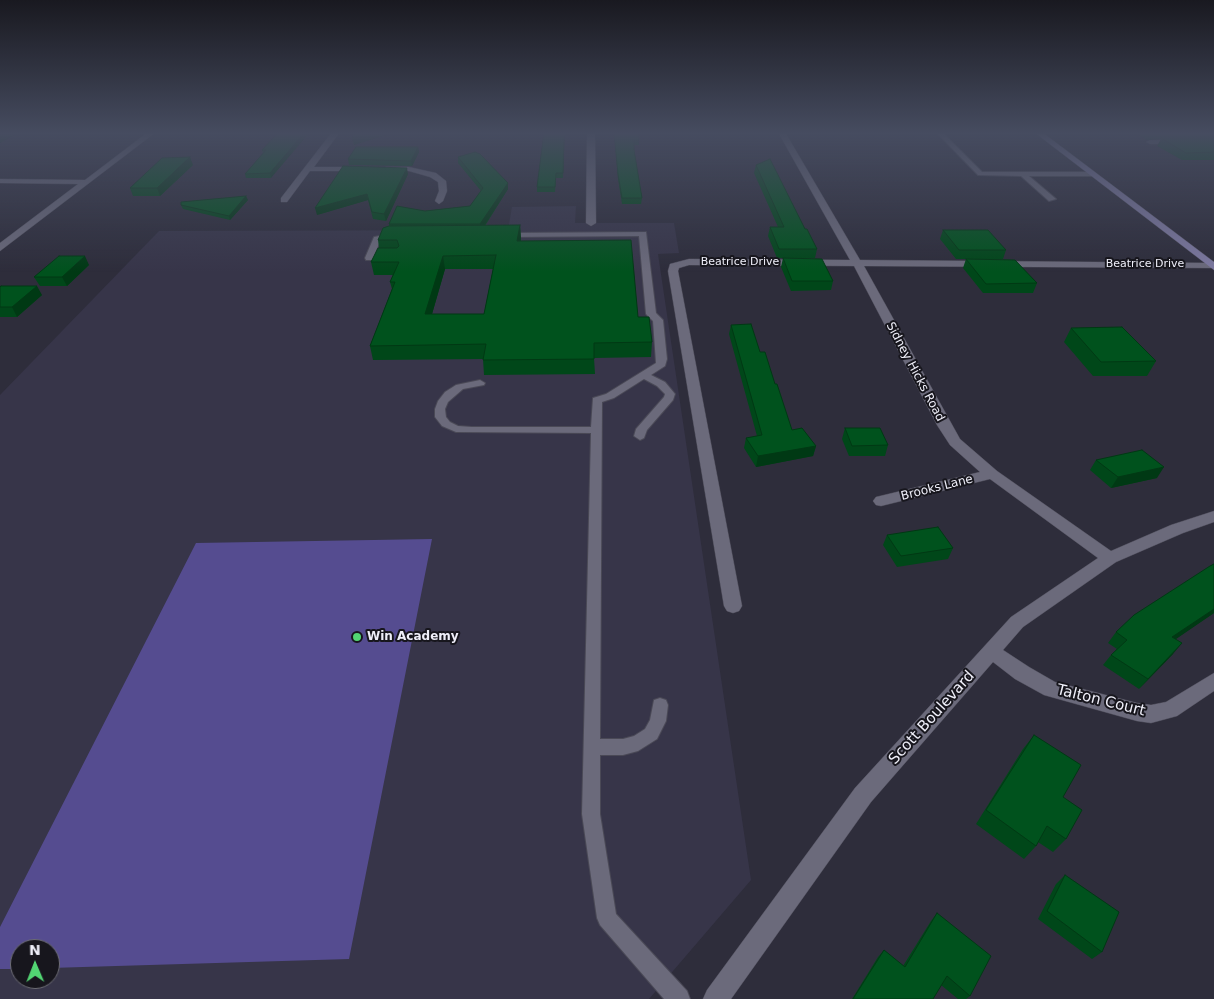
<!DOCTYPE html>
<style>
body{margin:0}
#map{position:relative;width:1214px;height:999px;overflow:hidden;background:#2e2d3b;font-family:"DejaVu Sans",sans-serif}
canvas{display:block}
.north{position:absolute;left:10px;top:939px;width:50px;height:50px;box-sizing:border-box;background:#17161d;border:1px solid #6d6d75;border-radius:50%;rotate:359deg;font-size:14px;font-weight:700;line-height:20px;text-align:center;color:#efeff9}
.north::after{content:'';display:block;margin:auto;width:18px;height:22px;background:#52d673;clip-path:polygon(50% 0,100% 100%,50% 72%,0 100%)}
</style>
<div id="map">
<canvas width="1214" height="999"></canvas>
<div class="north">N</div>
</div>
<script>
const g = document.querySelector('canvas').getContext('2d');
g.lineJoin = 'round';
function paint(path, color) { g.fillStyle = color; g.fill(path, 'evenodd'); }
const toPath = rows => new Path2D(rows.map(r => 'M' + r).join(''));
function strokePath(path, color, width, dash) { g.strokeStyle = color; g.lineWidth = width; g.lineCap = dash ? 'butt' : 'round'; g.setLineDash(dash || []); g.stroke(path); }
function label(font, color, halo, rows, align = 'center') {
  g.font = font + ' "DejaVu Sans",sans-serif'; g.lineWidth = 4; g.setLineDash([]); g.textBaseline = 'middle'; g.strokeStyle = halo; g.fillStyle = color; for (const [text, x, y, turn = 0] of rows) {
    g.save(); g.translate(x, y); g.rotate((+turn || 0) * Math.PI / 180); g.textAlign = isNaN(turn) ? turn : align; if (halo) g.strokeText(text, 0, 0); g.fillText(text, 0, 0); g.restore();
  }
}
const built = toPath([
 [576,206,575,223,674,223,679,253,658,254,751,880,649,999,0,999,0,395,159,231,508,230,512,207],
 [20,949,50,949,50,979,20,979]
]);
const green = toPath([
 [432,539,349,959,50,968,50,949,20,949,20,969,0,969,0,927,196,543]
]);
const lane = toPath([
 [936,132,942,132,982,172,1092,172,1095,174,1092,176,1029,176,1056,199,1049,201,1021,176,978,175,936,132],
 [646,232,656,313,663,320,667,359,665,366,651,375,665,382,675,394,673,400,647,430,644,438,640,440,634,436,636,429,664,397,665,394,657,386,644,379,614,398,602,402,600,739,623,739,634,736,645,729,650,720,654,700,660,698,666,700,668,705,666,721,657,739,638,751,623,755,600,755,600,814,616,914,687,991,690,999,664,999,600,925,597,918,582,814,591,433,456,432,442,426,435,417,435,409,438,401,445,392,456,385,480,380,485,383,484,385,463,389,448,402,445,409,446,417,450,422,458,426,472,427,591,427,593,398,606,394,656,363,653,321,646,314,639,236,505,237,501,235,505,233,646,232],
 [395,233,399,235,398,237,380,241,374,256,390,256,394,258,393,260,366,260,365,258,374,237,395,233]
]);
const street = toPath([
 [148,132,156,132,0,251,0,243,78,184,0,183,0,179,85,180,148,132],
 [332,132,340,132,314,167,361,167,365,169,364,171,310,171,287,202,281,202,281,198,332,132],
 [587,132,595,132,596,223,591,226,586,223,587,132],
 [778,132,785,132,860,260,1214,263,1214,267,1211,268,864,266,960,439,997,471,1111,551,1171,525,1214,511,1214,522,1183,533,1116,562,1023,627,1003,650,1029,667,1055,682,1137,703,1151,705,1166,702,1214,673,1214,691,1177,716,1151,723,1137,721,1044,695,1015,679,993,662,871,802,731,999,703,999,707,990,855,788,1011,617,1098,558,990,479,881,506,876,505,873,501,876,497,980,472,950,445,937,425,854,266,689,265,679,268,678,271,742,606,739,611,733,613,727,611,724,606,668,271,670,264,689,259,850,260,778,132],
 [1214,139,1214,143,1150,144,1146,142,1150,140,1214,139],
 [386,167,409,167,436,173,446,181,447,191,443,201,439,204,435,201,439,191,438,182,430,177,409,171,389,171,385,169,386,167]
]);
const secondary = toPath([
 [1034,132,1042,132,1214,262,1214,270,1034,132]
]);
const wall = toPath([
 [279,132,271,178,246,178,245,174,263,153,262,150],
 [565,132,563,178,556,178,555,192,537,192,537,187],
 [614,132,638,132,639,145,634,145,634,150,642,198,641,204,622,204,618,179],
 [1134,132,1214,132,1214,160,1182,160,1157,146,1161,139,1147,140],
 [418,147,419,152,412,166,349,165,348,159],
 [458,157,508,183,508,189,485,226,520,225,521,241,638,317,652,342,651,357,594,358,595,374,484,375,483,359,373,360,370,346,392,289,390,282,393,275,374,275,371,262,379,248,378,240,389,226,389,224,425,211,470,206,481,191,458,163],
 [445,269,493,269,484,314,432,314],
 [193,165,160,196,133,196,130,188],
 [756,165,805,229,817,249,815,258,777,258,768,236,770,227,778,227,754,173],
 [408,174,386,221,373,219,368,200,317,215],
 [248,200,230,220,183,209,181,205],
 [943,230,1006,250,1003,259,956,259,940,239],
 [783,258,833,281,831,290,791,291,781,267],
 [966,259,1037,283,1033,293,983,293,963,268],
 [89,265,67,286,40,286,34,277],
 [0,287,42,295,17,317,0,317],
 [731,325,760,352,775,384,792,430,816,446,813,456,756,467,744,448,746,438,757,436,729,334],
 [1071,328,1156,361,1147,376,1093,376,1064,342],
 [845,428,888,445,885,456,849,456,842,439],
 [1096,460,1157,478,1111,488,1090,470],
 [887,535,953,548,948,559,897,567,883,545],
 [1214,564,1214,613,1175,639,1173,654,1139,689,1103,665,1111,655,1117,649,1108,643,1116,632],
 [1034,735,1063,797,1066,839,1053,852,1038,842,1036,846,1024,859,976,824,1023,749],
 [1065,875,1102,952,1092,959,1038,919,1056,884],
 [937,913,970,996,966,999,958,999,941,985,933,999,852,999,878,957,884,950,903,966,931,921]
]);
const shadedWall = toPath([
 [4,132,19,132,0,143,0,134],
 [305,132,310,132,271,178,270,173],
 [371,132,387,132,386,135,354,145,352,138],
 [418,147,419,152,412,166,411,161],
 [190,157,193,165,160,196,157,188],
 [407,168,408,174,386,221,384,214],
 [508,183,508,189,481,231,480,224],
 [367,194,368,200,317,215,315,208],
 [246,196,248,200,230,220,229,216],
 [520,225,521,238,519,254,517,241],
 [85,256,89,265,67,286,62,277],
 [443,256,445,269,428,328,425,314],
 [37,286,42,295,17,317,12,307],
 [816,446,813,456,756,467,758,456],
 [1164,467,1157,478,1111,488,1118,477],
 [1214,609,1214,613,1163,648,1172,637],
 [1182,643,1173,654,1139,689,1148,679]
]);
const building = toPath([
 [279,132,305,132,270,173,245,174,266,150,262,150,279,132],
 [356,132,371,132,352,138,356,132],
 [544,132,564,132,563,173,556,173,555,187,537,187,544,132],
 [614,132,638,132,639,140,634,140,634,150,642,198,622,198,618,174,614,132],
 [1161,138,1214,138,1214,152,1186,153,1161,138],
 [356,147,418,147,411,161,348,159,356,147],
 [475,152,480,154,508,183,480,224,389,224,397,206,425,211,470,206,483,188,458,157,475,152],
 [190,157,157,188,130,188,162,158,190,157],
 [770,159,805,229,807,229,817,249,779,249,770,227,784,227,756,165,770,159],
 [343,166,407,168,384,214,372,212,367,194,315,208,343,166],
 [246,196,229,216,181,205,181,202,246,196],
 [520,225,517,241,631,240,638,317,649,317,652,342,594,343,594,359,483,360,486,344,370,346,395,282,390,282,399,262,371,262,378,248,397,248,399,246,397,240,378,240,383,228,389,226,520,225],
 [496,255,484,314,425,314,443,256,496,255],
 [943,230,988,230,1006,250,959,250,943,230],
 [59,256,85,256,62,277,34,277,59,256],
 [783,258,822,259,833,281,792,281,783,258],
 [966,259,1015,260,1037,283,986,284,966,259],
 [1,286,37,286,12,307,0,307,0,287,1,286],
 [751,324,760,352,765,352,775,384,777,384,792,430,802,428,816,446,758,456,746,438,762,435,731,325,751,324],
 [1122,327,1156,361,1101,362,1071,328,1122,327],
 [845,428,880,428,888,445,852,446,845,428],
 [1142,450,1164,467,1118,477,1096,460,1142,450],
 [938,527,953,548,901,556,887,535,938,527],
 [1214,564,1214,609,1172,637,1182,643,1148,679,1111,655,1127,640,1116,632,1134,615,1210,566,1214,564],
 [1034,735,1081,765,1063,797,1082,810,1066,839,1047,826,1036,846,986,810,1034,735],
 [1065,875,1119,912,1102,952,1047,911,1065,875],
 [937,913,991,956,970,996,947,976,933,999,853,999,884,950,905,967,937,913]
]);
const markers = [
 [357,637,5,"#52d673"]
];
const farStreetnames = [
 ["Beatrice Drive",740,262],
 ["Beatrice Drive",1145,264]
];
const streetNames = [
 ["Sidney Hicks Road",915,372,62],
 ["Brooks Lane",937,488,-14]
];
const poiNames = [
 ["Win Academy",367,637]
];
const nearStreetnames = [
 ["Talton Court",1101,701,14],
 ["Scott Boulevard",932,718,-48]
];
paint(built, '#373549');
paint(green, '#554c90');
strokePath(lane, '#4a4956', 2);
strokePath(street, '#4a4956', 1);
strokePath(secondary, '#4a4956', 1);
paint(lane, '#6b6a7b');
paint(street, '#6b6a7b');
paint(secondary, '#7d79a0');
paint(wall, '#004719');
paint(shadedWall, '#003914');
paint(building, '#00521d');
strokePath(building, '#003914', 1);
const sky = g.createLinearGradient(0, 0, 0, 272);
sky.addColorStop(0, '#191920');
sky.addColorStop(0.49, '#464c60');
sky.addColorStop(1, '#464c6000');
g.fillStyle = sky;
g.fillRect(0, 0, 1214, 272);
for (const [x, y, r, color] of markers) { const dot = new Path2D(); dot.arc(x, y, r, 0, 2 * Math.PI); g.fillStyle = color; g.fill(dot); strokePath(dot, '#17161d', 2); }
label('11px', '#efeff9', '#17161d', farStreetnames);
label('12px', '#efeff9', '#17161d', streetNames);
label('bold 12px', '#efeff9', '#17161d', poiNames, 'left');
label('15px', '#efeff9', '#17161d', nearStreetnames);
</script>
